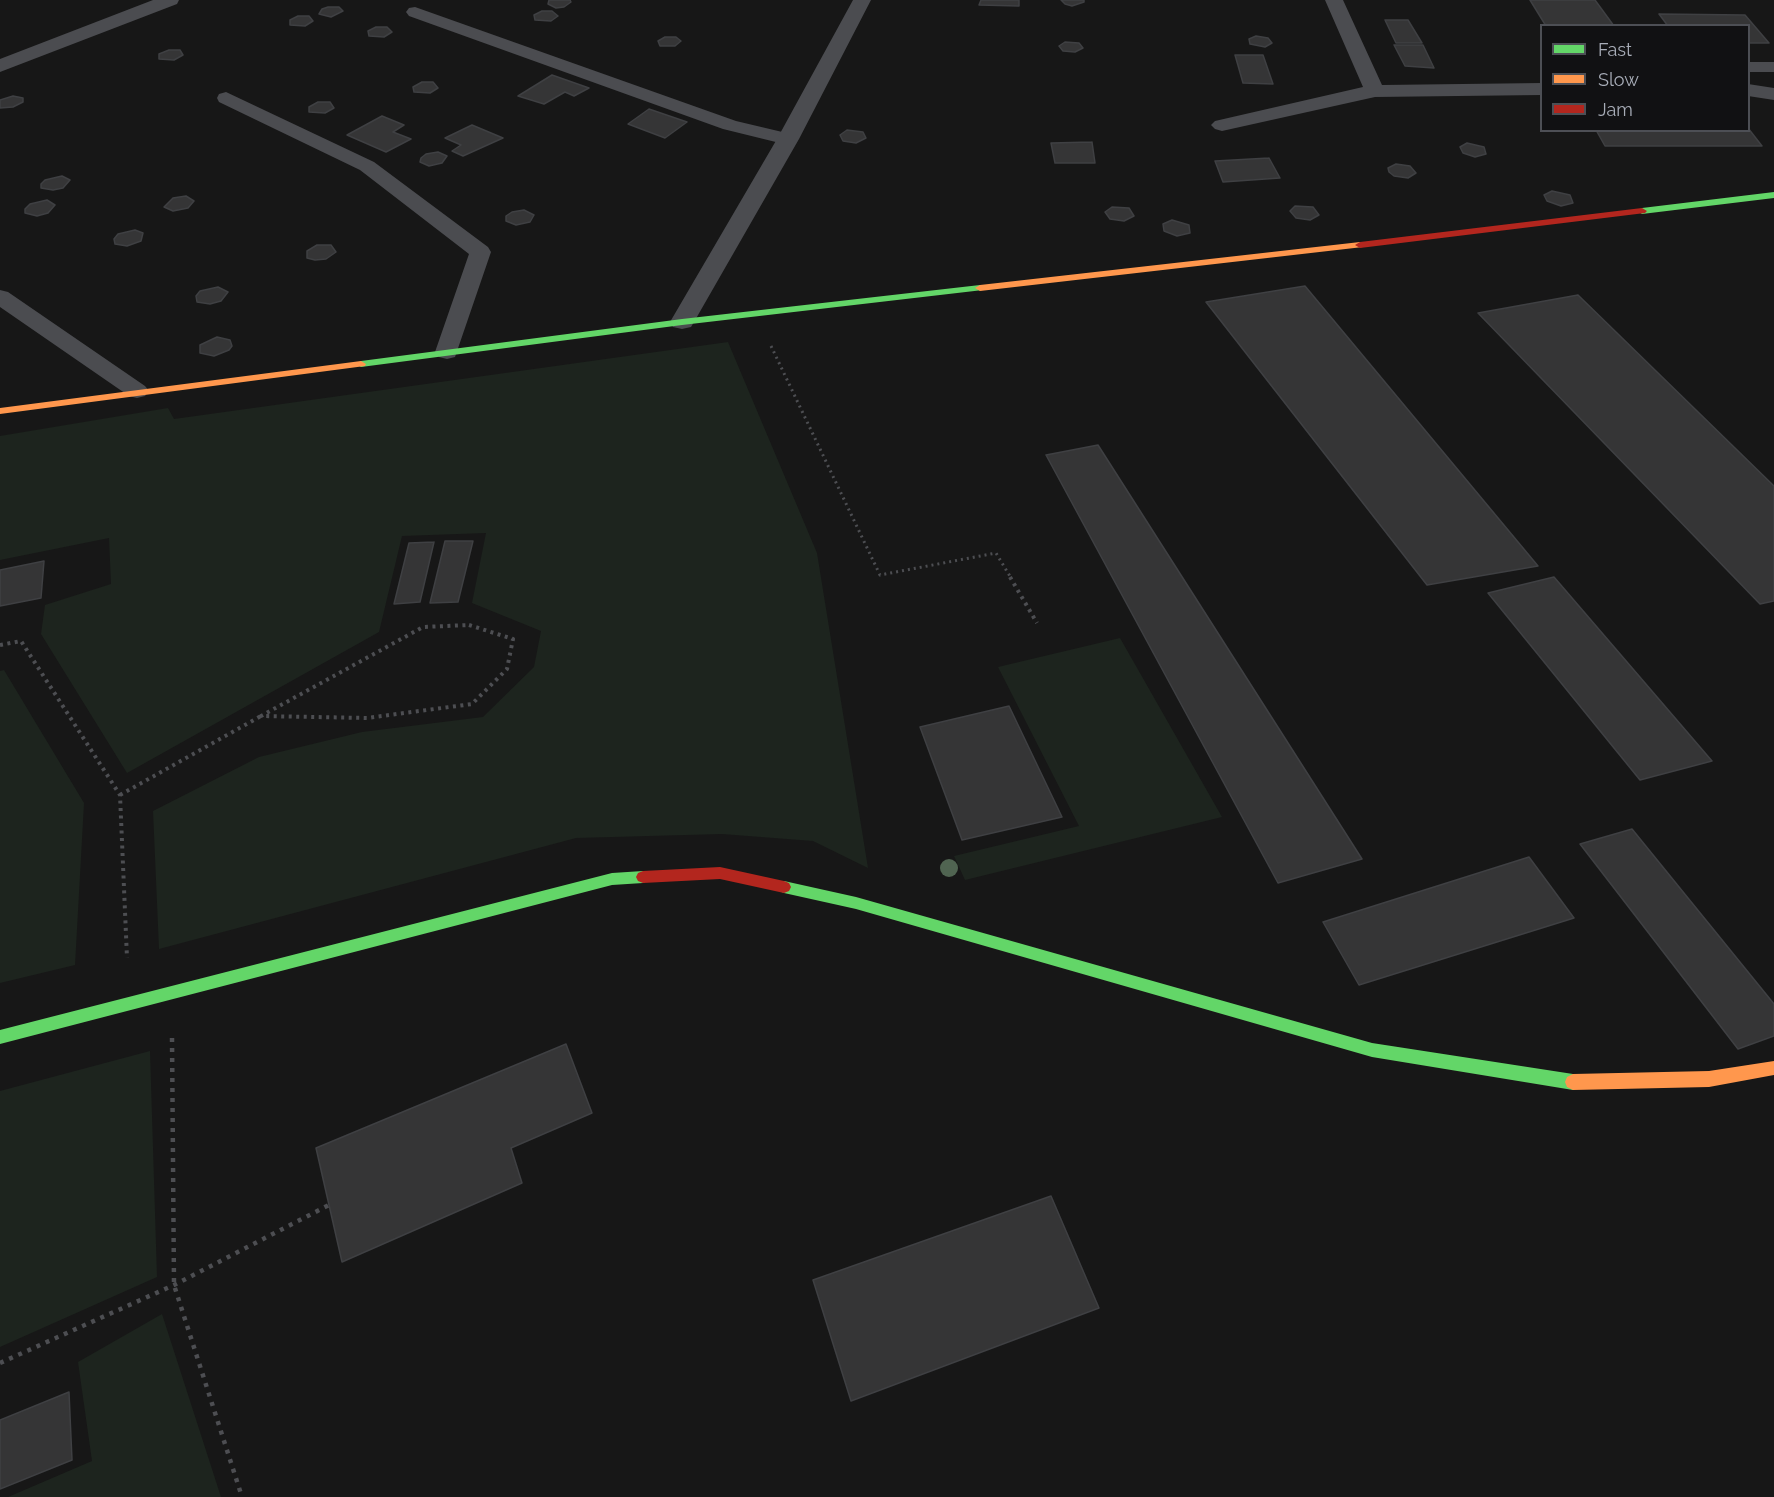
<!DOCTYPE html>
<style>
body{margin:0}
#map{position:relative;width:1774px;height:1497px;overflow:hidden;background:#171717;font-family:Raleway,sans-serif}
canvas{display:block}
.legend{position:absolute;left:1540px;top:24px;width:210px;height:108px;box-sizing:border-box;background:#111113;border:2px solid #4d4f55;margin:0;padding:8px 10px;list-style:none;font-size:18px;color:#a8adb8}
.legend li{display:flex;align-items:center;gap:12px;height:30px}
.legend b{width:30px;border:2px solid #4d4f55}
</style>
<div id="map">
<canvas width="1774" height="1497"></canvas>
<ul class="legend">
<li><b style="height:8px;background:#63d668"></b>Fast</li>
<li><b style="height:8px;background:#ff974d"></b>Slow</li>
<li><b style="height:8px;background:#b3261e"></b>Jam</li>
</ul>
</div>
<script>
const g = document.querySelector('canvas').getContext('2d');
g.lineJoin = 'round';
function paint(path, color) { g.fillStyle = color; g.fill(path, 'evenodd'); }
const toPath = rows => new Path2D(rows.map(r => 'M' + r).join(''));
function strokePath(path, color, width, dash) { g.strokeStyle = color; g.lineWidth = width; g.lineCap = dash ? 'butt' : 'round'; g.setLineDash(dash || []); g.stroke(path); }
const green = toPath([
 [728,342,817,553,868,868,813,841,722,834,576,838,159,949,153,811,259,757,362,732,483,717,534,667,541,631,472,603,486,533,402,536,379,632,127,773,41,634,45,605,111,584,109,538,0,560,0,436,168,408,174,419],
 [1120,638,1222,817,965,880,954,856,1079,826,998,667],
 [4,670,84,803,75,965,0,983,0,671],
 [150,1051,157,1277,0,1347,0,1091],
 [162,1314,221,1497,8,1497,92,1461,78,1362]
]);
const building = toPath([
 [549,0,570,0,571,2,564,7,556,8,548,4,549,0],
 [981,0,1019,0,1019,6,979,5,981,0],
 [1061,0,1084,0,1084,2,1072,6,1065,4,1061,0],
 [1530,0,1595,0,1614,26,1546,26,1530,0],
 [328,7,339,7,343,11,331,17,319,14,322,9,328,7],
 [542,11,552,11,558,16,551,21,535,20,534,15,542,11],
 [1659,14,1745,15,1769,43,1748,43,1748,26,1668,26,1659,14],
 [298,16,309,16,313,21,305,26,290,25,290,20,298,16],
 [1385,20,1408,20,1422,43,1396,43,1385,20],
 [376,27,387,27,392,32,384,37,369,36,368,31,376,27],
 [1256,36,1268,38,1272,43,1265,47,1250,44,1249,39,1256,36],
 [665,37,676,37,681,41,675,46,660,46,658,41,665,37],
 [1065,42,1079,43,1083,48,1075,52,1063,51,1059,46,1065,42],
 [1394,45,1423,45,1434,68,1405,66,1394,45],
 [169,50,180,50,183,55,174,60,159,59,159,54,169,50],
 [1235,55,1263,55,1273,84,1243,83,1235,55],
 [552,75,589,88,574,96,565,92,544,104,518,96,552,75],
 [422,82,433,82,438,88,430,93,414,92,413,87,422,82],
 [13,96,23,98,23,102,13,107,0,108,0,100,13,96],
 [318,102,330,102,334,108,325,113,309,112,309,107,318,102],
 [649,109,687,122,665,138,628,124,649,109],
 [382,116,404,125,393,132,411,139,386,152,347,135,382,116],
 [472,125,503,138,463,156,452,151,461,145,445,138,472,125],
 [1748,128,1762,146,1605,146,1596,130,1748,130,1748,128],
 [847,130,863,132,866,138,856,143,843,141,840,135,847,130],
 [1092,142,1095,163,1055,163,1051,143,1092,142],
 [1467,143,1484,147,1486,154,1475,157,1463,153,1460,147,1467,143],
 [438,152,447,156,442,163,429,166,420,162,421,158,426,154,438,152],
 [1269,158,1280,178,1223,182,1215,161,1269,158],
 [1396,164,1410,166,1416,173,1408,178,1394,176,1389,172,1388,168,1396,164],
 [62,176,70,180,63,188,53,190,41,188,41,184,45,180,62,176],
 [1552,191,1570,195,1573,203,1561,206,1547,201,1544,195,1552,191],
 [186,196,194,201,188,208,173,211,164,207,173,198,186,196],
 [47,200,55,205,48,213,37,216,25,213,25,209,30,204,47,200],
 [1295,206,1313,207,1319,215,1310,220,1296,218,1290,211,1295,206],
 [1112,207,1129,208,1134,216,1124,221,1110,219,1105,212,1112,207],
 [524,210,534,215,530,222,516,225,506,221,506,216,512,212,524,210],
 [1172,220,1189,225,1190,233,1177,236,1164,231,1163,224,1172,220],
 [135,230,143,233,141,241,127,246,115,244,114,239,118,234,135,230],
 [317,245,331,245,336,252,326,259,315,260,307,258,307,251,317,245],
 [1305,286,1538,566,1427,585,1206,302,1305,286],
 [218,287,228,292,221,301,210,304,197,302,196,296,200,291,218,287],
 [1578,295,1774,486,1774,601,1760,604,1478,313,1578,295],
 [217,337,230,340,232,346,229,350,214,356,200,353,200,345,217,337],
 [1098,445,1362,859,1278,883,1046,455,1098,445],
 [445,541,473,541,458,602,430,603,445,541],
 [434,542,420,602,394,604,409,543,434,542],
 [44,561,41,598,0,606,0,570,44,561],
 [1554,577,1712,761,1640,780,1488,593,1554,577],
 [1009,706,1062,817,962,840,920,727,1009,706],
 [1632,829,1774,1004,1774,1036,1738,1049,1580,844,1632,829],
 [1529,857,1574,918,1359,985,1323,922,1529,857],
 [566,1044,592,1113,511,1148,522,1183,342,1262,316,1148,566,1044],
 [1051,1196,1099,1308,851,1401,813,1280,1051,1196],
 [69,1392,72,1460,0,1489,0,1420,69,1392]
]);
const pathFar2 = toPath([
 [771,346,880,575,996,553,1011,578]
]);
const pathFar1 = toPath([
 [1010,577,1037,623],
 [469,625,513,639,507,669,472,704,367,718,261,716,423,627,469,625],
 [0,645,21,641,120,795,127,958],
 [120,795,261,716]
]);
const path = toPath([
 [172,1038,174,1285,242,1497],
 [0,1363,174,1285,329,1205]
]);
const lane = toPath([
 [415,7,736,121,795,135,798,139,795,143,788,145,723,129,409,16,406,12,409,8,415,7],
 [1748,62,1774,62,1774,72,1748,72,1748,62],
 [226,92,374,162,488,247,491,252,455,357,447,359,439,357,435,352,469,254,360,170,219,102,217,98,219,94,226,92],
 [0,290,8,292,145,386,149,391,145,396,137,398,129,396,0,307,0,290]
]);
const street = toPath([
 [153,0,179,0,177,4,0,72,0,59,153,0],
 [853,0,871,0,799,139,694,322,691,327,682,329,673,327,670,322,777,139,853,0],
 [1325,0,1343,0,1382,85,1542,83,1542,95,1375,97,1222,131,1215,129,1211,125,1215,121,1363,87,1325,0],
 [1748,84,1774,88,1774,100,1748,96,1748,84]
]);
const fast = toPath([
 [1774,192,1774,198,1642,214,1637,211,1642,208,1774,192],
 [980,285,983,286,983,290,682,325,361,367,356,364,361,361,682,319,980,285],
 [643,871,648,873,650,877,648,881,643,883,612,885,0,1044,0,1030,612,873,643,871],
 [784,881,856,897,1372,1043,1573,1074,1579,1077,1581,1082,1579,1087,1573,1090,1372,1057,856,909,784,893,779,891,777,887,779,883,784,881]
]);
const slow = toPath([
 [1360,242,1363,243,1363,247,980,291,975,288,980,285,1360,242],
 [361,361,366,364,365,366,0,414,0,408,361,361],
 [1774,1061,1774,1075,1709,1087,1573,1090,1567,1087,1565,1082,1567,1077,1573,1074,1709,1071,1774,1061]
]);
const jam = toPath([
 [1642,208,1647,211,1645,213,1360,248,1355,245,1360,242,1642,208],
 [720,867,784,881,789,883,791,887,789,891,784,893,720,879,643,883,638,881,636,877,638,873,643,871,720,867]
]);
const trees = [
 [949,868]
];
paint(green, '#1d241e');
paint(building, '#353536');
strokePath(building, '#3f4043', 1.5);
strokePath(pathFar2, '#4d4e52', 3, [2, 4]);
strokePath(pathFar1, '#4d4e52', 4, [3, 4.5]);
strokePath(path, '#4d4e52', 4.5, [4, 6]);
paint(lane, '#4b4c50');
paint(street, '#4b4c50');
paint(fast, '#63d668');
paint(slow, '#ff974d');
paint(jam, '#b3261e');
g.fillStyle = '#506451';
for (const [x, y] of trees) { g.beginPath(); g.arc(x, y, 9, 0, 2 * Math.PI); g.fill(); }
</script>
